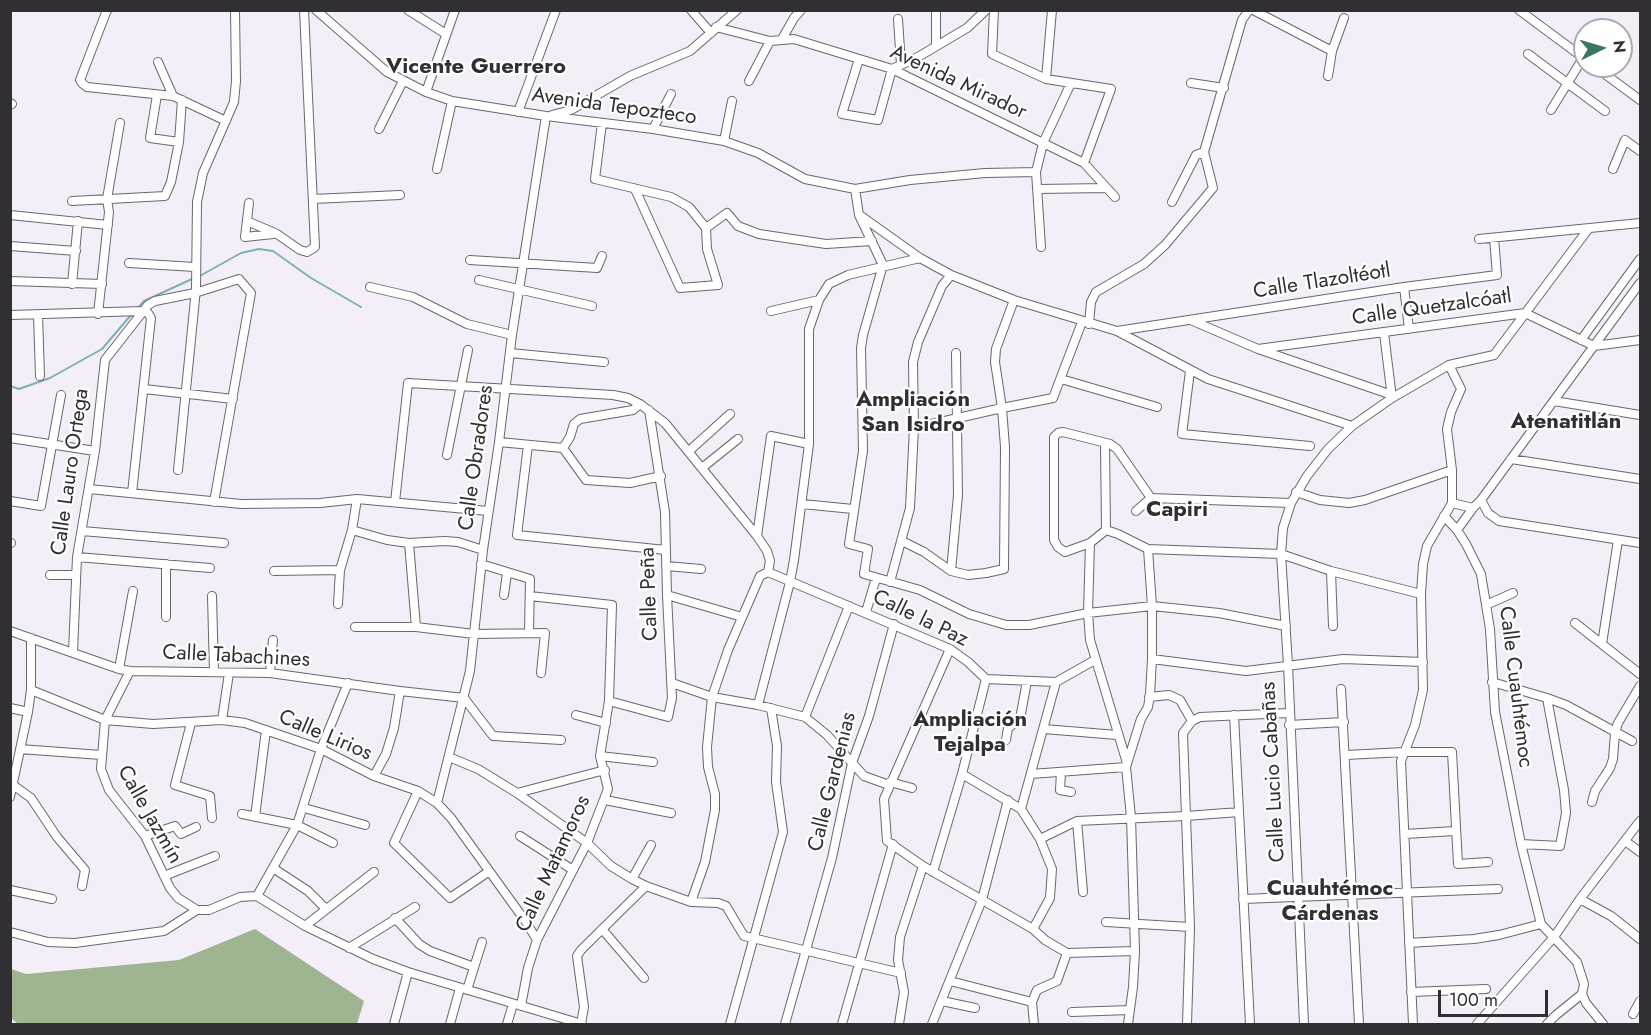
<!DOCTYPE html>
<meta charset="utf-8">
<style>
body{margin:0}
#map{position:relative;width:1651px;height:1035px;overflow:hidden;background:#f4eef9;font-family:Jost,sans-serif}
canvas{display:block}
.frame{position:absolute;inset:0;border:12px solid #312f33;pointer-events:none}
.north{position:absolute;left:1573px;top:18px;width:60px;height:60px;box-sizing:border-box;background:#fefefe;border:2px solid #acabad;border-radius:50%;rotate:85deg;font-size:16px;font-weight:700;line-height:24px;text-align:center;color:#312f33}
.north::after{content:'';display:block;margin:auto;width:21px;height:27px;background:#397662;clip-path:polygon(50% 0,100% 100%,50% 72%,0 100%)}
.scale{position:absolute;left:1438px;top:990px;width:110px;height:27px;box-sizing:border-box;border:3px solid #312f33;border-top:0;padding-left:8px;font-size:18px;line-height:21px;white-space:nowrap;color:#312f33;-webkit-text-stroke:4px #fefefe;paint-order:stroke}
</style>
<div id="map">
<canvas width="1651" height="1035"></canvas>
<div class="frame"></div>
<div class="north">N</div>
<div class="scale">100 m</div>
</div>
<script>
const g = document.querySelector('canvas').getContext('2d');
g.lineJoin = 'round';
function paint(path, color) { g.fillStyle = color; g.fill(path, 'evenodd'); }
const toPath = rows => new Path2D(rows.map(r => 'M' + r).join(''));
function strokePath(path, color, width, dash) { g.strokeStyle = color; g.lineWidth = width; g.lineCap = dash ? 'butt' : 'round'; g.setLineDash(dash || []); g.stroke(path); }
function label(font, color, halo, rows, align = 'center') {
  g.font = font + ' Jost,sans-serif'; g.lineWidth = 4.5; g.setLineDash([]); g.textBaseline = 'middle'; g.strokeStyle = halo; g.fillStyle = color; for (const [text, x, y, turn = 0] of rows) {
    g.save(); g.translate(x, y); g.rotate((+turn || 0) * Math.PI / 180); g.textAlign = isNaN(turn) ? turn : align; if (halo) g.strokeText(text, 0, 0); g.fillText(text, 0, 0); g.restore();
  }
}
const forest = toPath([
 [255,929,364,1001,357,1024,18,1024,11,1018,11,969,26,974,179,960]
]);
const stream = toPath([
 [198,277,241,253,259,249,273,251,311,278,361,307],
 [137,309,144,301,192,279],
 [10,386,19,389,50,378,102,349,131,315]
]);
const street = toPath([
 [107,10,80,80,83,84,87,87,173,96,226,121],
 [316,10,387,72,426,92,452,101,546,116,653,129,724,141,758,153,805,179,855,189,910,180,985,173,1036,172],
 [408,10,446,34],
 [691,10,711,33],
 [936,10,936,46],
 [994,10,992,54,1046,79,1111,89,1084,163],
 [1253,10,1332,51],
 [1519,10,1585,59],
 [898,19,901,65],
 [716,27,770,41,794,39,892,69,1084,163,1115,197],
 [782,39,794,18,801,10],
 [1528,54,1605,111],
 [859,59,842,114,878,120,892,69,918,57,967,28,986,10],
 [158,62,173,96],
 [1594,66,1640,100],
 [1328,76,1332,51,1344,18],
 [1046,79,1052,10],
 [749,81,770,41],
 [1191,83,1224,88],
 [426,92,455,10],
 [157,95,150,138,179,142],
 [10,103,12,104],
 [1551,110,1583,58],
 [518,112,556,10],
 [552,115,571,110,630,76,690,51,737,10],
 [602,123,595,179,671,197,689,207,706,228],
 [379,129,403,81],
 [653,129,671,94],
 [724,141,732,101],
 [437,169,452,101],
 [1613,169,1625,140,1640,151],
 [635,189,680,288,718,285,707,249,706,228],
 [855,189,859,215,883,265,863,335,861,348,863,451,849,544,868,549,864,574,920,590,969,614,1006,625,1029,625,1088,613,1152,606,1219,613,1286,626],
 [1038,189,1105,188],
 [313,199,400,195],
 [72,201,165,196,171,182,179,142,182,100],
 [1172,202,1196,155,1204,152],
 [249,203,245,237,273,234],
 [10,215,108,225],
 [861,216,920,258,951,275,1014,300,1117,331,1208,379,1352,426],
 [247,221,277,234,300,250,307,252,315,247,304,10],
 [706,228,727,213,738,226,759,234,826,244,872,241],
 [1479,239,1640,223],
 [10,246,76,251],
 [1041,247,1036,172,1043,143,1071,83],
 [470,260,597,268,602,256],
 [129,263,195,267],
 [479,280,592,306],
 [10,281,102,284],
 [72,284,78,221],
 [370,287,413,297,467,324,512,335],
 [1404,287,1409,329],
 [771,311,819,300],
 [98,314,109,212,107,199,120,123],
 [10,315,143,311],
 [38,315,40,376],
 [1193,321,1258,349,1392,395],
 [1089,324,1091,302,1096,292,1144,264,1165,245,1213,188,1204,152,1242,20,1249,10],
 [1117,331,1404,287,1497,275,1494,238],
 [1384,333,1392,398],
 [1581,340,1640,259],
 [1258,349,1525,313,1594,346,1640,340],
 [510,353,604,362],
 [1190,371,1182,434,1310,446],
 [1061,379,1157,407],
 [144,389,233,399],
 [1554,401,1640,415],
 [914,428,1002,408,1053,398,1082,322],
 [10,438,95,451],
 [499,442,563,448],
 [1105,443,1106,530],
 [528,445,517,535,666,550],
 [563,448,586,480,630,483,661,476],
 [563,448,570,437,574,424,580,419,633,410,640,404],
 [689,451,730,414],
 [447,455,468,350],
 [1511,459,1640,479],
 [702,468,738,439],
 [178,470,196,289,197,202,203,173,234,102,236,81,235,10],
 [89,489,241,504,320,503,357,499,488,511],
 [1296,492,1320,500,1349,503,1365,500,1452,470],
 [132,493,151,318,148,313,143,311],
 [1481,500,1488,513,1499,521,1640,543],
 [10,501,41,506,61,395],
 [395,502,408,383,613,395,628,398,640,404,665,423,757,536,767,551,770,561,768,572,760,576,728,650,712,697,707,747,708,767,715,794,715,810,705,862,691,902],
 [1291,503,1151,498,1117,449,1110,444,1063,432,1058,433,1054,437,1054,540,1058,547,1065,552,1090,543,1106,530,1118,534,1148,549,1281,554,1331,571,1421,594],
 [1452,503,1473,508,1481,500,1640,283],
 [802,504,853,509],
 [1136,511,1151,498],
 [1444,516,1457,530,1466,544,1481,574,1490,629,1495,712,1521,844,1541,924,1577,962,1584,984,1582,994,1586,1003,1603,1024],
 [352,530,387,540,409,543,445,541,458,542,483,550],
 [1457,530,1473,508],
 [82,531,224,543],
 [757,536,771,436,809,444],
 [902,541,924,552,951,571,968,575,986,573,1004,569,1005,447,1002,408,995,362,996,349,1014,300],
 [10,543,11,543],
 [409,543,416,627],
 [1090,543,1088,613,1090,640,1127,763],
 [77,557,210,568],
 [481,564,530,579,529,633],
 [666,566,701,569],
 [274,571,340,570],
 [951,571,958,495,956,353],
 [1331,571,1333,626],
 [768,572,950,649,968,662,986,679,1056,682],
 [50,575,75,575],
 [890,582,910,508,914,428,913,362,918,342,942,286,951,275],
 [504,595,507,573],
 [667,595,742,617],
 [212,596,214,672],
 [338,604,340,570,352,530,357,499],
 [1486,605,1513,593],
 [866,612,876,578],
 [166,617,166,564],
 [1575,623,1640,674],
 [355,627,416,627,474,634,545,633,541,673],
 [10,631,119,669,130,671,270,673,400,691,464,698,493,736,561,740],
 [1602,644,1618,540],
 [950,649,884,799,887,841,923,866,1033,929,1045,940,1067,953,1135,951],
 [73,652,77,557,95,451,105,360,148,305,155,301,195,293,239,279,251,293,214,502],
 [1152,659,1246,671,1343,659,1423,662],
 [119,669,133,591],
 [130,671,105,720,101,769,109,790,145,836,170,888,178,898,197,910,209,910,240,897,257,896,305,926,373,959,408,972,582,1024],
 [270,673,273,640],
 [1492,682,1547,698,1566,705,1632,741],
 [672,683,712,697,758,705,805,717,827,735,864,776,889,785],
 [1341,689,1359,1024],
 [31,690,105,720,153,724,222,720,245,723,321,749,374,776,418,791,437,803,451,818,526,922,537,940],
 [1149,697,1169,695,1180,700,1192,721],
 [609,701,668,717,672,698,667,595,665,512,649,410],
 [758,705,790,582,794,560,809,444,809,329,819,300,829,284,848,275,920,258],
 [10,708,28,712],
 [576,715,606,723],
 [1234,715,1250,1024],
 [805,717,849,606],
 [222,720,229,673],
 [191,723,175,785,210,796,212,818],
 [1289,725,1344,722],
 [1044,729,1117,735],
 [1006,740,1008,728,1020,719,1027,681],
 [20,749,101,755],
 [1346,755,1404,752,1452,752,1458,864,1488,862],
 [600,756,653,762],
 [449,757,478,769,517,793,587,843,611,866,632,879,646,886,691,902,718,903,726,906,744,936,901,973],
 [1061,772,1060,790,1071,792],
 [962,774,1021,809,1040,839,1052,869,1050,898,1033,929],
 [1031,774,1126,767],
 [374,776,386,754,394,728,400,691],
 [890,782,912,788],
 [13,785,31,798,57,837,85,870,82,886],
 [418,791,394,843,450,898,488,872],
 [517,793,605,770],
 [10,797,28,712,31,690,31,638],
 [605,800,671,813],
 [1592,802,1595,791,1610,768,1613,759,1615,733,1618,723,1640,686],
 [437,803,470,671,483,550,499,442,512,335,546,116],
 [304,808,365,825],
 [1021,809,1056,682,1095,660],
 [242,814,297,825,333,843],
 [255,817,266,730],
 [1077,821,1083,892],
 [1405,834,1455,831],
 [145,836,175,826,181,834,196,827],
 [520,836,573,870],
 [1040,839,1077,821,1186,816,1239,812],
 [1625,841,1640,852],
 [1521,844,1560,846,1566,813,1564,790,1547,698],
 [273,868,308,891,326,909],
 [933,872,962,774,986,679],
 [164,876,215,856],
 [632,879,651,845],
 [10,890,52,899],
 [257,896,297,825,321,749,348,683],
 [1243,899,1498,889],
 [1580,899,1611,916,1640,939],
 [395,918,419,944,430,951,474,967],
 [1106,922,1190,927],
 [305,926,374,872],
 [602,929,644,978],
 [10,932,48,942,75,943,164,931,197,910],
 [1409,943,1474,939,1499,935,1541,924],
 [349,948,415,907],
 [950,981,1032,1002],
 [467,990,482,942],
 [1411,992,1486,989],
 [942,1001,975,1008],
 [521,1006,528,968,537,940,587,843,608,789,600,756,609,701,612,605,530,596],
 [1072,1012,1130,1010],
 [1633,1014,1640,1001],
 [394,1024,408,972],
 [450,1024,460,988],
 [507,1024,513,1004],
 [581,1024,584,1007,577,956,581,950,646,886],
 [730,1024,783,832,776,782,777,746,771,708],
 [785,1024,832,858,852,763,869,716,894,624],
 [842,1024,893,844],
 [899,1024,904,992,898,960,900,937,923,866],
 [932,1024,982,900,1008,800],
 [1034,1024,1032,1002,1037,990,1057,981,1067,953],
 [1128,1024,1133,987,1135,951,1131,817,1126,767,1141,719,1148,707,1150,695,1152,659,1152,606,1148,549],
 [1187,1024,1190,927,1183,733,1192,721,1200,717,1289,713],
 [1304,1024,1288,665,1281,554,1283,528,1291,503,1307,476,1328,449,1352,426,1392,398,1449,365,1494,355,1589,228],
 [1413,1024,1401,761,1415,725,1423,690,1421,594,1423,564,1427,546,1452,503,1452,470,1447,429,1451,412,1461,389,1449,365],
 [1477,1024,1554,937,1580,899,1640,821],
 [1547,1024,1556,1015,1582,994]
]);
const streetNames = [
 ["Avenida Mirador",958,83,25],
 ["Avenida Tepozteco",614,107,8],
 ["Calle Tlazoltéotl",1322,282,-9],
 ["Calle Quetzalcóatl",1432,308,-8],
 ["Calle Obradores",477,458,-82],
 ["Calle Lauro Ortega",71,472,-82],
 ["Calle Peña",650,594,-92],
 ["Calle la Paz",920,619,26],
 ["Calle Tabachines",236,657,3],
 ["Calle Cuauhtémoc",1515,687,83],
 ["Calle Lirios",325,736,23],
 ["Calle Lucio Cabañas",1274,772,-93],
 ["Calle Gardenias",833,782,-76],
 ["Calle Jazmín",149,815,60],
 ["Calle Matamoros",554,864,-65]
];
const neighbourhoodNames = [
 ["Vicente Guerrero",476,68],
 ["Ampliación",913,401],
 ["San Isidro",913,426],
 ["Atenatitlán",1566,423],
 ["Capiri",1177,511],
 ["Ampliación",970,721],
 ["Tejalpa",970,746],
 ["Cuauhtémoc",1330,890],
 ["Cárdenas",1330,915]
];
paint(forest, '#9fb490');
strokePath(stream, '#7cb2b5', 2);
strokePath(street, '#6b666e', 10);
strokePath(street, '#fff', 8);
label('21px', '#312f33', '#fefefe', streetNames);
label('bold 22px', '#312f33', '#fefefe', neighbourhoodNames);
</script>
